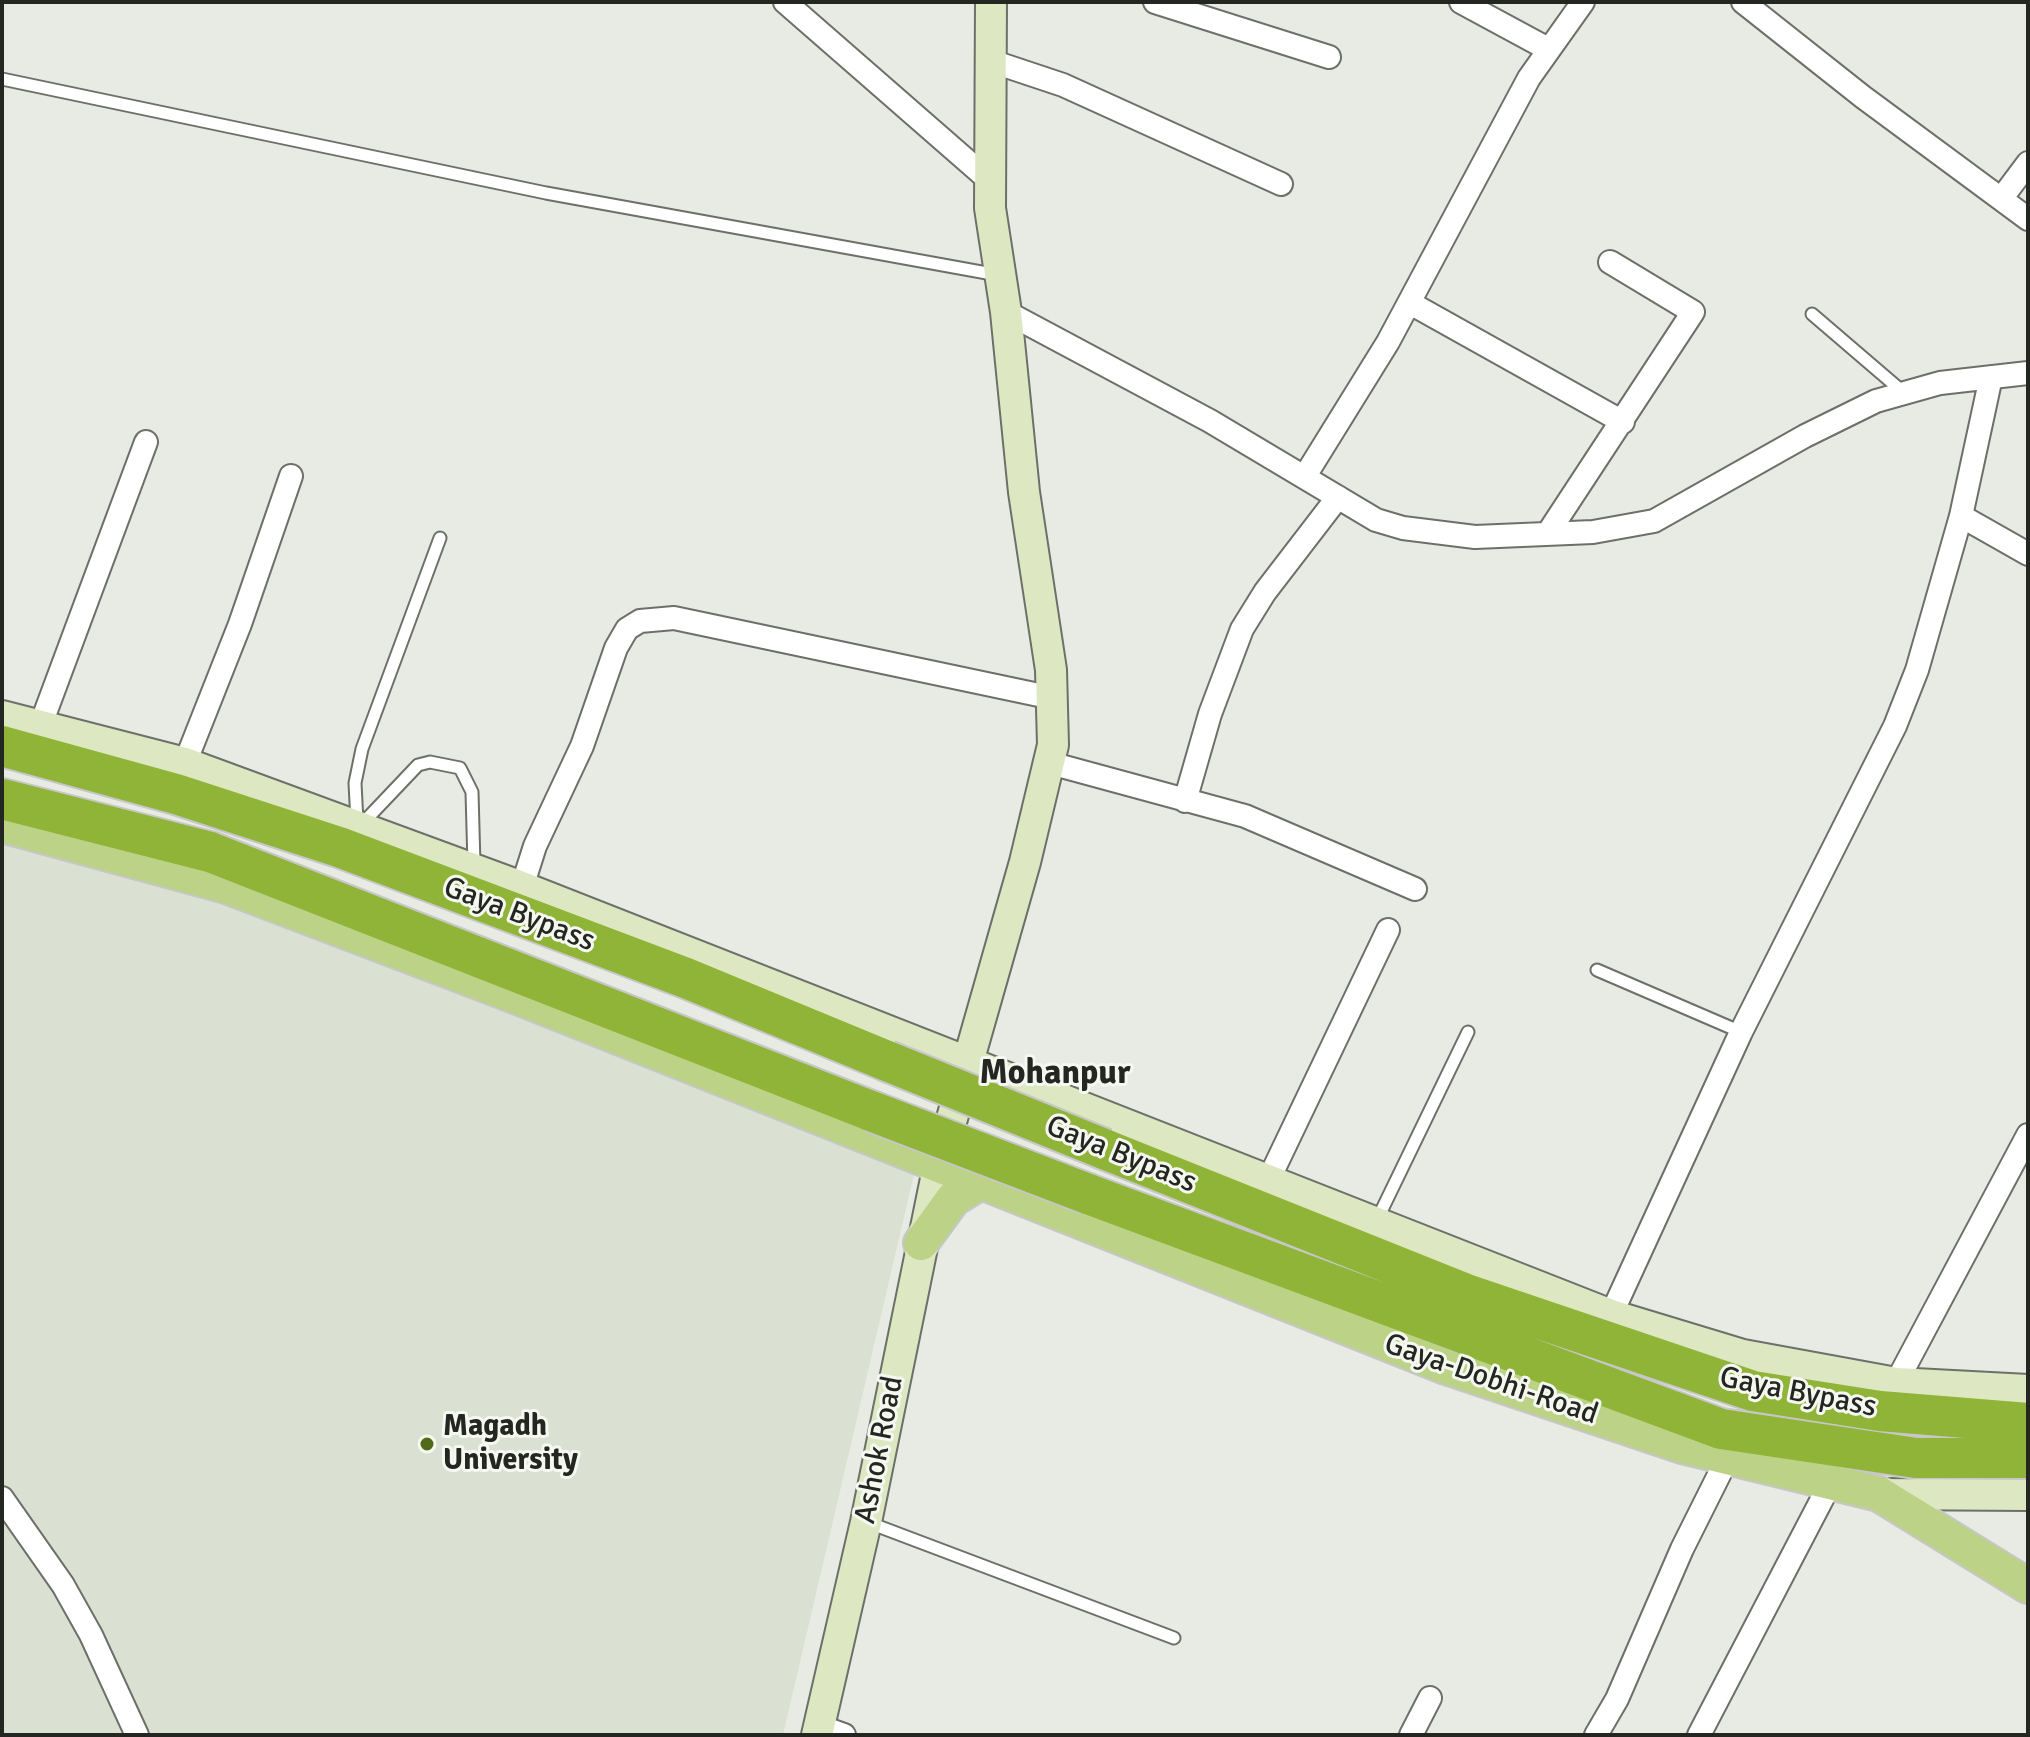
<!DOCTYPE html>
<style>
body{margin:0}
#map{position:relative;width:2030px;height:1737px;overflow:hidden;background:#e8ebe3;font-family:Signika,sans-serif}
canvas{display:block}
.frame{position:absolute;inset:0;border:4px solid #242622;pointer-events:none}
</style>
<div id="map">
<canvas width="2030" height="1737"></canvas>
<div class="frame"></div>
</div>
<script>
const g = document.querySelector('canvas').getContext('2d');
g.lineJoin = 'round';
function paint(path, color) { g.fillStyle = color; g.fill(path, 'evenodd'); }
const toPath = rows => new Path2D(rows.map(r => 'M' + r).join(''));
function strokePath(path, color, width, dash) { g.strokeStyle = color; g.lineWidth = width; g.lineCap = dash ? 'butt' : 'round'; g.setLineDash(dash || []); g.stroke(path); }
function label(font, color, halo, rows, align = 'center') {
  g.font = font + ' Signika,sans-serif'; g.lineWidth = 6; g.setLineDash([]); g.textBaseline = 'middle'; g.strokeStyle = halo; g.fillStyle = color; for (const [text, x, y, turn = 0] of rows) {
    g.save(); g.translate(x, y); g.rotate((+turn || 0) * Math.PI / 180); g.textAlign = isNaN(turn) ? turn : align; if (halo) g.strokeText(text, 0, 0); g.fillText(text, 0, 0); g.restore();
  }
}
const built = toPath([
 [2,833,84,841,919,1153,783,1735,2,1735]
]);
const lane = toPath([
 [2,79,546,193,998,275],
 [1812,314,1903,392],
 [357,822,355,783,362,749,440,538],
 [361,825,418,765,430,762,460,768,472,792,474,865],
 [1597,970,1741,1032],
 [1376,1222,1468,1032],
 [867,1522,1174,1638]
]);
const street = toPath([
 [785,2,989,180],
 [1155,2,1329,57],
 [1461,2,1548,49],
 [1743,2,1863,97,2028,219],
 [991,61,1063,85,1281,184],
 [2001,199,2028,163],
 [1410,303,1623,422],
 [1006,312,1210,421,1376,520,1403,528,1475,537,1593,532,1654,521,1805,436,1876,401,1940,383,2028,373],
 [1305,476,1388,342,1529,78,1583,2],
 [1961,516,2028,554],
 [1548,533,1693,312,1610,262],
 [41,724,146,442],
 [185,763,240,624,291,476],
 [1050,763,1245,816,1415,889],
 [1185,801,1210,714,1242,629,1265,592,1338,497],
 [522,887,535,846,582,746,616,648,627,629,640,621,674,618,1053,698],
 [1268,1181,1388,930],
 [1611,1315,1741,1032,1895,726,1917,670,1961,516,1991,377],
 [1896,1383,2028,1135],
 [2,1498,63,1585,91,1635,137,1735],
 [819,1726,844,1735],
 [1411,1735,1430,1698],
 [1596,1735,1617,1699,1682,1549,1728,1457],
 [1699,1735,1831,1482]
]);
const secondary = toPath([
 [2,716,185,763,522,887,1611,1315,1743,1355,1896,1383,2028,1390],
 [1879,1494,2028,1495],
 [817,1735,866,1522,939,1164,1025,862,1053,745,1051,670,1024,492,1006,312,990,208,991,2]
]);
const primary = toPath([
 [2,825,226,886,515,996,1446,1367,1682,1446,1879,1494,2028,1586],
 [921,1243,953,1199,982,1181]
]);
const highway = toPath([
 [2,746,176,794,339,847,686,978,887,1061],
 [2,799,210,852,871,1111],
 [1104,1149,1469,1295,1753,1391,1880,1411,2028,1423],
 [1088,1194,1721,1429,1916,1458,2028,1458]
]);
const highwayBridge = toPath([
 [887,1061,1104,1149],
 [871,1111,1088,1194]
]);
const markers = [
 [427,1444,8,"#526919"]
];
const streetNames = [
 ["Gaya Bypass",519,915,21],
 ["Gaya Bypass",1121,1155,22],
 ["Gaya-Dobhi-Road",1491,1380,19],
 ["Gaya Bypass",1798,1393,11],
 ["Ashok Road",880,1450,-79]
];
const poiNames = [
 ["Magadh",443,1427],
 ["University",443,1461]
];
const quarterNames = [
 ["Mohanpur",1055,1074]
];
paint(built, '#dbe1d2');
strokePath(lane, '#6d7069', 15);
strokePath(street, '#6d7069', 26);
strokePath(secondary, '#6d7069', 34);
strokePath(primary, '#c6c7c6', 38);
strokePath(highway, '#c6c7c6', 44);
strokePath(lane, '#fff', 11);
strokePath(street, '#fff', 22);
strokePath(secondary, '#dde8c3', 30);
strokePath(primary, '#bcd287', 34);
strokePath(highway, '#8fb437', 40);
strokePath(highwayBridge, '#c6c7c6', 44, []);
strokePath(highwayBridge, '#8fb437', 40);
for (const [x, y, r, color] of markers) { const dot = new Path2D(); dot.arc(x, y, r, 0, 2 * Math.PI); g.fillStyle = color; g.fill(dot); strokePath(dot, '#f5f8f0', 3); }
label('30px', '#242622', '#f5f8f0', streetNames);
label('bold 30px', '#242622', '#f5f8f0', poiNames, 'left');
label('bold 34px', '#242622', '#f5f8f0', quarterNames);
</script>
